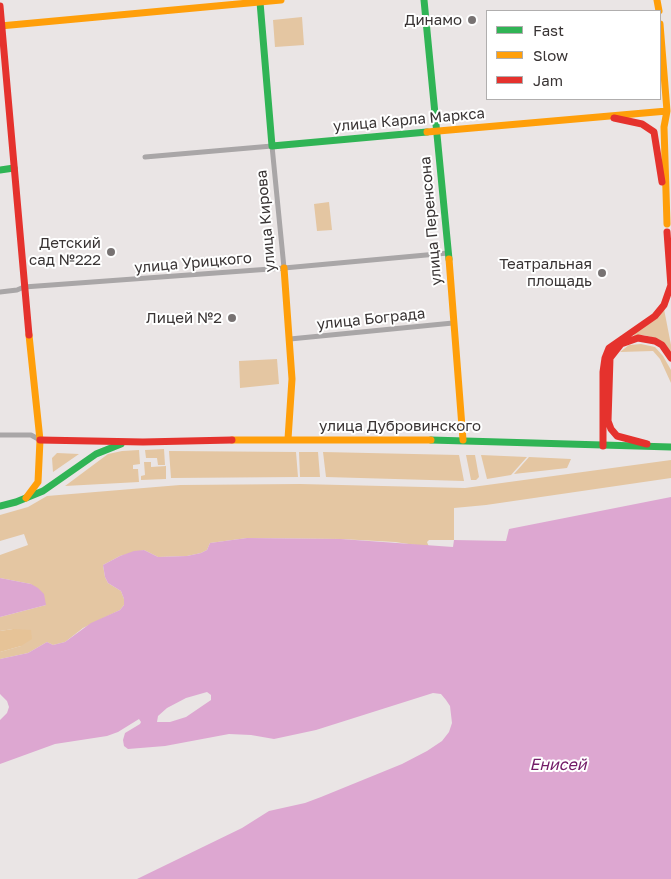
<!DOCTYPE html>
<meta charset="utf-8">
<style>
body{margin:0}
#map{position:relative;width:671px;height:879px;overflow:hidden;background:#eae5e5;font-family:"Golos Text",sans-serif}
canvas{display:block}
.legend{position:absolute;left:486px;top:10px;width:175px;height:90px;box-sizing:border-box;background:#fff;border:1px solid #b0aeae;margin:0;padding:6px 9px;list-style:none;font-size:15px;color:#393434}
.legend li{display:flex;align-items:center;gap:10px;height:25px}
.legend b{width:25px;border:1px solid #b0aeae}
</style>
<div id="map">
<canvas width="671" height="879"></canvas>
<ul class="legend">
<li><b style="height:6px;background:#30b455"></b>Fast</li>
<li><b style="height:6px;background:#ff9f0a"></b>Slow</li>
<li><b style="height:6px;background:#e5322d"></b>Jam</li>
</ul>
</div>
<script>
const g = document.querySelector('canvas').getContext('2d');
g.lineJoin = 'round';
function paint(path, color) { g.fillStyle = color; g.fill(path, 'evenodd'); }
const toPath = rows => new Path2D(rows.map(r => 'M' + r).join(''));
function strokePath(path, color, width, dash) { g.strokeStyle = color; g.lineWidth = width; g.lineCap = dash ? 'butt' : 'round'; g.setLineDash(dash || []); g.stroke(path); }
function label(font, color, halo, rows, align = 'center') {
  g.font = font + ' "Golos Text",sans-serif'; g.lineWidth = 4; g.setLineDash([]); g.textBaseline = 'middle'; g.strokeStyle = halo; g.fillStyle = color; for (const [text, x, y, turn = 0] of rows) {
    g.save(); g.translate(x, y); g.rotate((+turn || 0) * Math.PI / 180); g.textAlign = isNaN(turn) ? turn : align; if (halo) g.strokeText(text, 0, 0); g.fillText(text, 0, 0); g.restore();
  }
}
const green = toPath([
 [302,17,304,45,275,47,273,20],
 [329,202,332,230,317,231,314,204],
 [664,309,671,345,671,353,655,338,644,335,634,336,635,333,659,317],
 [641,344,655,347,663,356,671,370,671,383,660,359,653,351,620,352,629,345],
 [277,359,279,384,240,388,239,361],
 [164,449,165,465,158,465,157,458,146,458,145,450],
 [139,450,140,464,133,465,133,469,138,469,139,482,65,486,108,454,122,451],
 [169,451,296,452,298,477,171,478],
 [299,452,318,452,320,477,300,477],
 [323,452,459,455,464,481,326,477],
 [57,453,79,454,53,472,52,458],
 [466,455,475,455,479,477,476,480,471,480],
 [481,455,527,457,511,475,487,479],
 [529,457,571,459,567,468,514,474],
 [671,460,671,478,486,505,454,508,454,540,429,540,427,542,429,547,395,542,341,539,247,538,210,543,207,550,201,553,187,556,158,557,144,550,120,556,103,565,105,577,108,583,121,591,124,599,124,605,120,610,83,628,65,642,53,645,47,642,28,653,0,659,0,652,21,646,13,629,0,631,0,617,46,605,31,584,0,578,0,555,28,545,24,534,0,541,0,515,28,507,47,496,180,485,300,484,465,488],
 [144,462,151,462,151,467,166,466,166,479,141,480,141,476,145,475]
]);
const forest = toPath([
 [13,629,31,630,32,639,21,646,0,652,0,631]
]);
const water = toPath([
 [671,497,671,879,137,879,242,828,269,811,305,803,321,797,402,764,427,751,442,741,449,732,452,723,450,706,446,700,441,694,433,693,316,730,274,739,251,735,229,734,165,746,128,749,124,746,123,740,125,733,140,724,141,722,139,719,118,732,107,736,55,744,0,764,0,720,7,713,9,707,7,701,0,694,0,659,28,653,47,642,53,645,65,642,91,623,120,610,124,605,124,599,121,591,108,583,105,577,103,565,120,556,134,551,144,550,158,557,187,556,201,553,207,550,210,543,247,538,341,539,453,547,454,540,506,541,509,529],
 [207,692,211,695,211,700,186,717,170,722,157,722,158,716,167,708,186,698],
 [0,578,31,584,38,588,44,594,46,605,0,617]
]);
const street = toPath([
 [145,157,272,146,284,268],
 [0,292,17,290,24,287,284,268,448,253],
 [290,339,453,323],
 [0,435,31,435,40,440]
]);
const fast = toPath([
 [424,0,449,259],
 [260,2,272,146,427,132],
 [0,170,14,168],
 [431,440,671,447],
 [0,506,16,502,43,491,96,454,121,444]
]);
const slow = toPath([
 [657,0,659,11],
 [660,24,667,111,664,127,667,224],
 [0,26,281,0],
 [427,132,667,111],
 [449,259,463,440],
 [284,268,292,379,288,439],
 [232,440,431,440],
 [26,498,38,482,40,440,29,335]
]);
const jam = toPath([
 [0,6,29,335],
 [614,118,642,124,654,132,662,182],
 [667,232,671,287],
 [40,440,143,442,232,440],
 [647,444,617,436,611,429,608,421,610,358,621,344,638,338,655,341,662,345,671,358],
 [603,446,603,372,605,358,609,348,655,316,664,305,671,285]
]);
const markers = [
 [472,20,5,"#777272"],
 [111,252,5,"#777272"],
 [602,273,5,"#777272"],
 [232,318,5,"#777272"]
];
const poiNames = [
 ["Динамо",462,20],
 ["Детский",101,243],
 ["сад №222",101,260],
 ["Театральная",592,264],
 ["площадь",592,281],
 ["Лицей №2",222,318]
];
const streetNames = [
 ["улица Карла Маркса",409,120,-5],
 ["улица Кирова",266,221,-95],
 ["улица Перенсона",431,221,-95],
 ["улица Урицкого",193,263,-5],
 ["улица Бограда",371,319,-6],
 ["улица Дубровинского",400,426]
];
const waterNames = [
 ["Енисей",558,765]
];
paint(green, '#e4c6a2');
paint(forest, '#e6c397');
paint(water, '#dda7d1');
strokePath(street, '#a9a6a7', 5);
strokePath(fast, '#30b455', 7);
strokePath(slow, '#ff9f0a', 7);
strokePath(jam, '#e5322d', 7);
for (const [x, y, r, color] of markers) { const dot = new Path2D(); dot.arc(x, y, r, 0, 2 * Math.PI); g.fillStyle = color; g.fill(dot); strokePath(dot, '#fff', 2); }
label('15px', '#393434', '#fff', poiNames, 'right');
label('15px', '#393434', '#fff', streetNames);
label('italic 16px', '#721b67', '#fff', waterNames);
</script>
